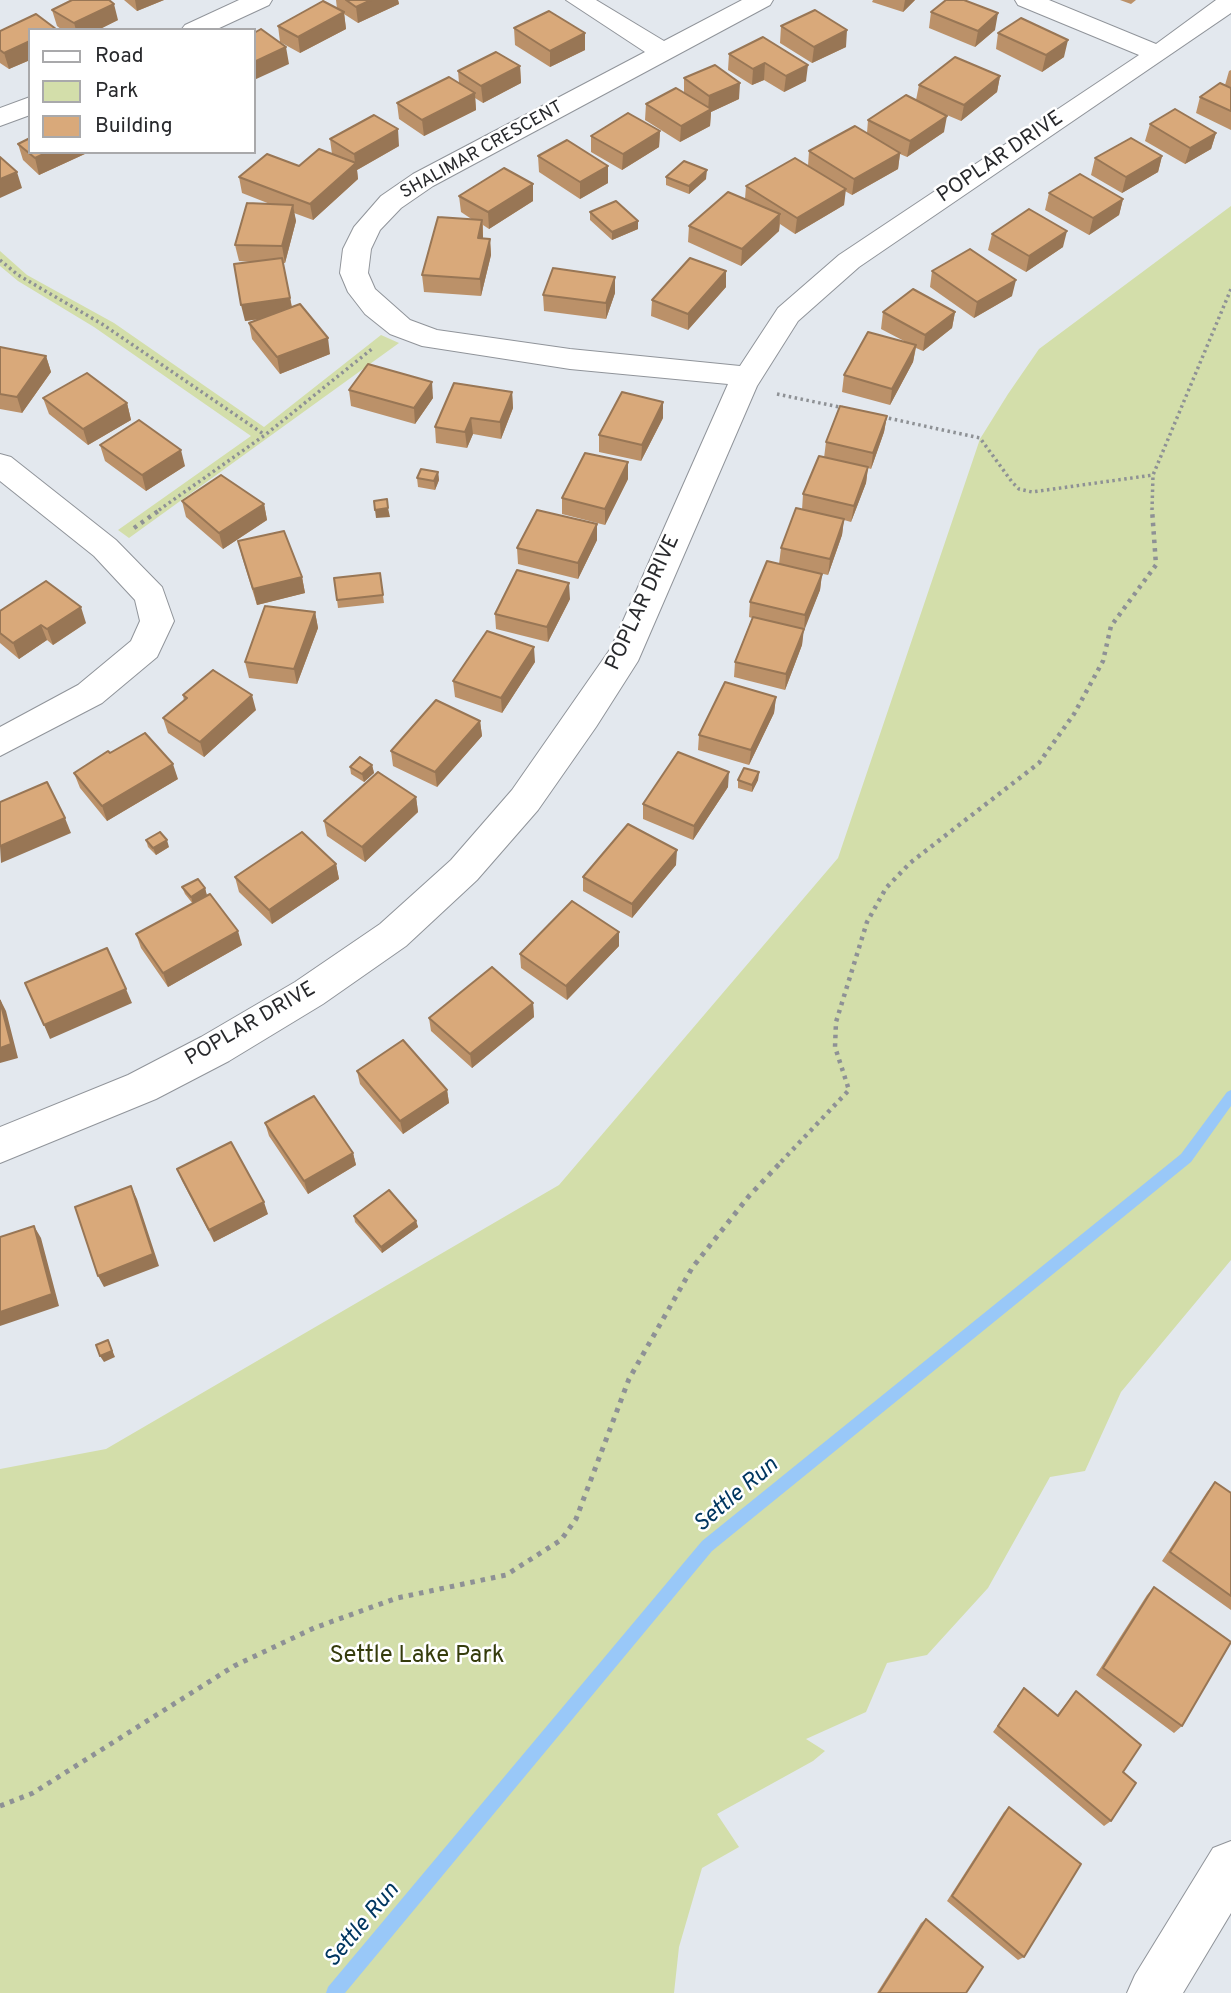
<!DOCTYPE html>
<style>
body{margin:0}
#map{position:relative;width:1231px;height:1993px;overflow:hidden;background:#e3e8ee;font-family:Overpass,sans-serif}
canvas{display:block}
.legend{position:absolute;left:28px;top:28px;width:228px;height:126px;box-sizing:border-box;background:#fff;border:2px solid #a9a9ab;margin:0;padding:9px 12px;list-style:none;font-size:21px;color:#28292c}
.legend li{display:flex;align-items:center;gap:14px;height:35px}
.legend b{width:35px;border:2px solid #a9a9ab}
</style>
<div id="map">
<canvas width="1231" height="1993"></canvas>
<ul class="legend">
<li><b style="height:9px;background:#fff"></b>Road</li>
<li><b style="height:19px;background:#d3deaa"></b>Park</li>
<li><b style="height:19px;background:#d9a97a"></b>Building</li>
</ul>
</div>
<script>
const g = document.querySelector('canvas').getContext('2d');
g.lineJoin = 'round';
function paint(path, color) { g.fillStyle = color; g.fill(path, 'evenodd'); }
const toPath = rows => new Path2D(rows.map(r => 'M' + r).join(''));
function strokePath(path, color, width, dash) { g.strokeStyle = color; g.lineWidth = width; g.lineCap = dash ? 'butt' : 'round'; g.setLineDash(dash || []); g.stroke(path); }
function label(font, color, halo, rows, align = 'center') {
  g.font = font + ' Overpass,sans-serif'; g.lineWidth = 5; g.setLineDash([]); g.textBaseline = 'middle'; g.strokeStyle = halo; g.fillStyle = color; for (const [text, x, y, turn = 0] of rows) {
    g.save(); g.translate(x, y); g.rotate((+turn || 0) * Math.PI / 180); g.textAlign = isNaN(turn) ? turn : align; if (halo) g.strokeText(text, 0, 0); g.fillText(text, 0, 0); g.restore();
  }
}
const green = toPath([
 [1231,206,1231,1260,1121,1392,1085,1471,1050,1477,988,1588,927,1655,887,1663,866,1712,806,1739,825,1751,813,1761,717,1814,739,1847,702,1868,679,1947,674,1993,0,1993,0,1469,106,1449,559,1185,838,858,980,439,1008,394,1039,349],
 [0,251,27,275,114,323,264,427,381,335,399,343,129,538,118,530,251,436,94,327,18,281,0,266]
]);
const stream = toPath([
 [1231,1090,1231,1106,1191,1162,712,1551,345,1993,326,1993,328,1987,702,1541,1181,1154,1227,1092,1231,1090]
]);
const pathFar2 = toPath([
 [0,260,18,275,102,324,265,435],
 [777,394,844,408],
 [883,417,980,438,1012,482,1019,489,1032,492,1153,475],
 [159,510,265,435,373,348],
 [1152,510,1153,475,1231,289]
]);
const pathFar1 = toPath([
 [134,528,161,509],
 [781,1162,849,1090,835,1047,836,1022,867,922,886,888,910,863,1039,763,1074,714,1103,661,1111,626,1156,565,1152,509]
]);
const path = toPath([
 [0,1806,33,1793,234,1666,314,1628,397,1598,506,1575,561,1540,576,1519,629,1379,692,1268,749,1196,783,1160]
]);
const minor = toPath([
 [239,0,272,0,269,5,215,30,181,30,185,25,239,0],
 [566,0,596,0,664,41,742,0,773,0,770,5,433,186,401,208,380,230,371,249,368,273,375,289,410,320,437,330,570,349,740,366,778,308,839,255,1139,55,1018,5,1015,0,1049,0,1156,44,1216,0,1231,0,1231,13,859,267,798,321,757,386,638,661,596,727,538,810,477,880,406,946,323,1004,229,1061,156,1099,0,1163,0,1127,128,1075,201,1037,295,982,380,924,451,860,512,790,611,648,728,384,570,369,422,346,390,334,365,314,348,292,340,273,343,249,354,227,381,196,413,174,645,52,566,0],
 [30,97,30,115,0,126,0,108,30,97],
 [0,454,11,457,116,540,162,587,174,621,157,657,102,703,0,756,0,727,78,685,131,641,140,621,135,600,94,556,0,481,0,454],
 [1231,1841,1231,1913,1183,1993,1127,1993,1135,1975,1213,1848,1231,1841]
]);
const wall = toPath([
 [124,0,164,0,137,11],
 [336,0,398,0,399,4,358,23,344,14,346,29,300,53,280,42,278,26,337,9],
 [873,0,915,0,903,12,872,2],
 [1120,0,1136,0,1131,4],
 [52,10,118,20,98,30,62,30,57,26],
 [931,12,995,30,975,47,929,28],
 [781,26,846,47,812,63,780,43],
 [514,28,585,33,585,50,550,67,515,45],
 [30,30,30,60,9,69,0,63,0,31],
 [998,33,1064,57,1042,72,996,49],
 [763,37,806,81,784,92,764,80,752,85,728,70,729,54],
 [520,66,521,83,483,103,475,98,476,110,424,136,399,119,397,103,459,83,458,71],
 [1231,70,1231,130,1196,113,1200,97,1225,85,1229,71],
 [1000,76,997,92,961,121,935,110,944,132,907,157,900,154,898,169,852,195,845,191,844,205,795,234,780,224,779,231,741,266,688,242,689,226,745,199,746,186,808,166,809,151,867,133,868,120,916,100,919,85],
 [684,78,739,99,711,112,710,126,680,142,645,120,646,104,684,92],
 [1150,124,1216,133,1211,149,1185,164,1145,141],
 [660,131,659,147,622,170,591,152,591,136],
 [330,139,399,146,357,170,358,179,313,220,294,213,296,221,285,263,283,263,292,307,330,354,280,374,252,339,249,323,260,319,245,321,253,262,239,261,235,245,270,204,242,193,239,177,299,166,332,154],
 [18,144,87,153,39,175,23,160],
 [538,156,608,183,580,199,539,172],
 [1162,156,1158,172,1122,193,1091,175,1095,158],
 [666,177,706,179,689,194,666,185],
 [533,184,533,201,489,229,483,225,483,238,490,239,491,255,481,296,424,292,422,275,473,220,461,212,459,196],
 [1049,193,1123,199,1119,215,1089,235,1045,210],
 [590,212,638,229,612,240,590,220],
 [992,234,1063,247,1026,272,988,250],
 [726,271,726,287,688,330,651,316,652,300],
 [932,271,1012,296,974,318,930,287],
 [615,293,606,319,544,311,543,295],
 [883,312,955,312,952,328,923,351,916,348,913,362,890,405,842,392,844,375,906,342,881,329],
 [0,347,46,356,51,372,22,413,0,409],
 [349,390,433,398,415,424,351,406],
 [512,392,513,408,501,439,473,434,467,448,436,443,435,427],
 [43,398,127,403,131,420,88,445,49,414],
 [887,416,884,432,871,469,868,468,866,483,851,522,844,520,842,535,828,575,779,564,781,548,802,510,803,494,824,458,826,442],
 [663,418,641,461,599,452,599,435],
 [100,445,185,466,146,491,105,461],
 [438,472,439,480,435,490,418,487,417,478],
 [628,479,605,525,562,514,562,498],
 [182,501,264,504,267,520,223,549,186,517],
 [597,524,597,540,578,579,518,564,517,548],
 [238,541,302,577,305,593,257,605,242,557],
 [380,573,384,603,338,608,337,600],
 [822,574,820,590,803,631,802,645,785,690,734,677,735,662,752,618,749,617,750,602],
 [570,599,548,642,496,629,495,614],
 [0,611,86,623,53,645,47,640,19,659,0,643],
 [315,612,318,628,297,684,249,678,245,662],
 [535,662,502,713,455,697,453,681],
 [183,695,256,710,204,757,168,733,163,718,184,701],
 [776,697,774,713,749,765,698,750,699,735],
 [480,721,482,736,437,787,393,766,391,751],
 [110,753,178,779,107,821,80,788,74,773],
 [372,765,374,773,364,782,351,774,350,767],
 [759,772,758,780,752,792,738,788,738,780],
 [728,787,693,840,643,819,643,804],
 [416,797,418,812,365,862,327,836,324,821],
 [146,840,169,847,156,855,148,847],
 [336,864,339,879,272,924,239,892,235,877],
 [676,865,632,918,583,891,583,877],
 [182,887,205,888,207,896,242,945,168,987,141,948,136,934,193,904,185,894],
 [619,932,619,946,567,1000,521,968,520,954],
 [533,1003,534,1017,472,1068,431,1031,429,1018],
 [357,1071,447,1090,449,1103,403,1134,360,1084],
 [265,1123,353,1153,356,1165,308,1194,269,1136],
 [177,1169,268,1214,214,1242,182,1181],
 [354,1216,416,1221,418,1227,382,1253,355,1222],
 [1215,1482,1231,1493,1231,1610,1162,1561,1207,1492],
 [1154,1587,1182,1726,1174,1733,1096,1675,1147,1595],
 [1024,1688,1057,1715,1076,1691,1123,1772,1111,1821,1104,1826,993,1732],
 [1009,1807,1024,1957,1018,1960,947,1901,1004,1812],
 [926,1919,966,1993,877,1993,921,1923]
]);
const shadedWall = toPath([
 [135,0,164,0,137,11],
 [371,0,398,0,399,4,358,23,356,7],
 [905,0,915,0,903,12],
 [114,4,118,20,98,30,76,30,74,23],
 [344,12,346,29,300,53,298,37],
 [998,13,995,30,975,47,978,31],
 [847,30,846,47,812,63,814,47],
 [585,33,585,50,550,67,550,51],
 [1068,40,1064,57,1042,72,1046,55],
 [30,41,30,60,9,69,4,53],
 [286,47,289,64,254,80,254,62],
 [765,63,764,80,752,85,753,69],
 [808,65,806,81,784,92,786,76],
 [520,66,521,83,483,103,481,86],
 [1000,76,997,92,961,121,964,105],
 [740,83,739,99,711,112,710,126,680,142,681,126,708,111,709,96],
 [475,93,476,110,424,136,422,120],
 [947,116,944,132,907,157,910,141],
 [398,129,399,146,357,170,358,179,313,220,310,204,355,163,354,154],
 [660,131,659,147,622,170,623,154],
 [1216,133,1211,149,1185,164,1190,148],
 [48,152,87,152,87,153,39,175,35,158],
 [900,153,898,169,852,195,854,179],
 [1162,156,1158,172,1122,193,1126,177],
 [608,166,608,183,580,199,580,182],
 [707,170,706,179,689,194,689,186],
 [17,172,22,188,0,198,0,179],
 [533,184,533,201,489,229,488,212],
 [846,189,844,205,795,234,797,218],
 [1123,199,1119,215,1089,235,1093,218],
 [293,205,296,221,285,263,282,246],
 [780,214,779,231,741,266,742,249],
 [482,220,483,237,479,254,478,238],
 [638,221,638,229,612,240,612,232],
 [1067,231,1063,247,1026,272,1029,256],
 [490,239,491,255,481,296,480,279],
 [726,271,726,287,688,330,688,314],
 [615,277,615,293,606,319,606,303],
 [1016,280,1012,296,974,318,977,302],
 [290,298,293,314,245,321,241,305],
 [955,312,952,328,923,351,925,335],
 [328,338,330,354,280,374,277,357],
 [916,345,913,362,890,405,892,389],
 [46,356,51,372,22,413,17,397],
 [432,382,433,398,415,424,414,408],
 [512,392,513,408,501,439,500,422],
 [663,402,663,418,641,461,642,445],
 [127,403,131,420,88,445,83,429],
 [887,416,884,432,871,469,873,453],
 [471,418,473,434,467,448,465,432],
 [181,450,185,466,146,491,142,475],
 [628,462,628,479,605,525,605,509],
 [868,467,866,483,851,522,854,506],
 [438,472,439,480,435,490,434,481],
 [264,504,267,520,223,549,219,533],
 [388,508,390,517,376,518,375,510],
 [844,519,842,535,828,575,830,559],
 [597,524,597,540,578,579,578,563],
 [822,574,820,590,804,631,805,615],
 [302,577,305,593,257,605,253,589],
 [569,583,570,599,548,642,547,627],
 [81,607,86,623,53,645,47,629],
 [315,612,318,628,297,684,294,669],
 [41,625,47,640,19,659,13,643],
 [804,629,802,645,785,690,786,674],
 [534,647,535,662,502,713,501,698],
 [252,695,256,710,204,757,200,742],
 [776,697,774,713,749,765,751,750],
 [480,721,482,736,437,787,435,772],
 [173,764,178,779,107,821,102,806],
 [372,765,374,773,364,782,362,774],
 [729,772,728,787,693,840,694,826],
 [759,772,758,780,752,792,752,785],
 [416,797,418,812,365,862,362,847],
 [65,818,71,833,1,863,0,846],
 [167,840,169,847,156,855,153,848],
 [677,850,676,865,632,918,632,904],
 [336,864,339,879,272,924,269,910],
 [205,888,207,896,193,904,191,897],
 [238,931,242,945,168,987,163,973],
 [619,932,619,946,567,1000,566,986],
 [126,989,132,1003,50,1039,44,1025],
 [0,999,6,1011,18,1058,0,1063],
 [533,1003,534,1017,472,1068,470,1054],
 [447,1090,449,1103,403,1134,400,1121],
 [353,1153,356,1165,308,1194,304,1181],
 [131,1186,137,1199,159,1266,104,1287,98,1276],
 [264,1202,268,1214,214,1242,209,1230],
 [416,1221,418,1227,382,1253,381,1247],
 [34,1226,41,1238,59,1306,0,1326,0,1312],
 [108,1340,115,1357,104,1362,100,1356]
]);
const building = toPath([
 [72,0,109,0,114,4,74,23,52,10,72,0],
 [346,0,371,0,356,7,346,0],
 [946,0,964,0,998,13,978,31,931,12,946,0],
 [323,1,344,12,298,37,278,26,323,1],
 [815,10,847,30,814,47,781,26,815,10],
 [549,11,585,33,550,51,514,28,549,11],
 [36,14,56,29,30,30,30,41,4,53,0,50,0,31,36,14],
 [1021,18,1068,40,1046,55,998,33,1021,18],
 [261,29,286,47,254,62,254,33,261,29],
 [763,37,808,65,786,76,765,63,753,69,729,54,763,37],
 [496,52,520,66,481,86,458,71,496,52],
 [955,57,1000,76,964,105,919,85,955,57],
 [715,65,740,83,709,96,684,78,715,65],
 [449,77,475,93,422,120,397,103,449,77],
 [1220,83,1231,88,1231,111,1200,97,1220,83],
 [676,88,711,109,681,126,646,104,676,88],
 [906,95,947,116,910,141,868,120,906,95],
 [1175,109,1216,133,1190,148,1150,124,1175,109],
 [628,113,660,131,623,154,591,136,628,113],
 [374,115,398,129,354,154,330,139,374,115],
 [855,126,900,153,854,179,809,151,855,126],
 [30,138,30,152,48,152,35,158,18,144,30,138],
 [1131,138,1162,156,1126,177,1095,158,1131,138],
 [567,140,608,166,580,182,538,156,567,140],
 [319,149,356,163,310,204,239,177,267,154,299,166,319,149],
 [0,157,17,172,0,179,0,157],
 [795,158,846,189,797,218,746,186,795,158],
 [684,161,707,170,689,186,666,177,684,161],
 [504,168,533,184,488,212,459,196,504,168],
 [1080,174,1123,199,1093,218,1049,193,1080,174],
 [728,192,780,214,742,249,689,226,728,192],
 [616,201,638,221,612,232,590,212,616,201],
 [247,203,293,205,282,246,235,245,247,203],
 [1029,209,1067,231,1029,256,992,234,1029,209],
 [438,217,482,220,478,238,490,239,480,279,422,275,438,217],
 [970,249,1016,280,977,302,932,271,970,249],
 [282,258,290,298,241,305,234,264,282,258],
 [690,258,726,271,688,314,652,300,690,258],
 [553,268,615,277,606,303,543,295,553,268],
 [913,289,955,312,925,335,883,312,913,289],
 [300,304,328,338,277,357,249,323,300,304],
 [868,332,916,345,892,389,844,375,868,332],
 [0,347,46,356,17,397,0,394,0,347],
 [368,364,432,382,414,408,349,390,368,364],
 [87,373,127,403,83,429,43,398,87,373],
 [454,383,512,392,500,422,471,418,465,432,435,427,454,383],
 [622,392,663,402,642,445,599,435,622,392],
 [840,406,887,416,873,453,826,442,840,406],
 [139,420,181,450,142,475,100,445,139,420],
 [585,453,628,462,605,509,562,498,585,453],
 [819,456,868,467,854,506,803,494,819,456],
 [421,469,438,472,434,481,417,478,421,469],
 [221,475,264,504,219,533,182,501,221,475],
 [387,499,388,508,375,510,374,501,387,499],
 [796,508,844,519,830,559,781,548,796,508],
 [537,510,597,524,578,563,517,548,537,510],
 [284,531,302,577,253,589,238,541,284,531],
 [767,561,822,574,805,615,750,602,767,561],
 [517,570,569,583,547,627,495,614,517,570],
 [380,573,383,595,337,600,334,578,380,573],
 [46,581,81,607,47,629,41,625,13,643,0,633,0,611,46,581],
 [265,606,315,612,294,669,245,662,265,606],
 [753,617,804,629,786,674,735,662,753,617],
 [487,631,534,647,501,698,453,681,487,631],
 [213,670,252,695,200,742,163,718,187,698,183,695,213,670],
 [725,682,776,697,751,750,699,735,725,682],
 [436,700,480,721,435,772,391,751,436,700],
 [145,733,173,764,102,806,74,773,108,751,110,753,145,733],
 [678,752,729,772,694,826,643,804,678,752],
 [360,757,372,765,362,774,350,767,360,757],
 [744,768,759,772,752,785,738,780,744,768],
 [378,772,416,797,362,847,324,821,378,772],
 [47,782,65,818,0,846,0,802,47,782],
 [628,824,677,850,632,904,583,877,628,824],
 [160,832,167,840,153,848,146,840,160,832],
 [302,832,336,864,269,910,235,877,302,832],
 [198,879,205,888,191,897,182,887,198,879],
 [210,894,238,931,163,973,136,934,210,894],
 [572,901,619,932,566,986,520,954,572,901],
 [107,948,126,989,44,1025,25,983,107,948],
 [492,967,533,1003,470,1054,429,1018,492,967],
 [0,1001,11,1044,0,1048,0,1001],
 [403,1040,447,1090,400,1121,357,1071,403,1040],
 [314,1096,353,1153,304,1181,265,1123,314,1096],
 [231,1142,264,1202,209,1230,177,1169,231,1142],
 [131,1186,153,1254,98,1276,75,1207,131,1186],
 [389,1190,416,1221,381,1247,354,1216,389,1190],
 [34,1226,52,1294,0,1312,0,1237,34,1226],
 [108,1340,112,1351,100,1356,96,1345,108,1340],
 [1215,1482,1231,1493,1231,1596,1170,1552,1215,1482],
 [1154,1587,1231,1642,1182,1726,1103,1668,1154,1587],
 [1024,1688,1058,1716,1076,1691,1141,1745,1123,1772,1136,1783,1111,1821,998,1726,1024,1688],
 [1009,1807,1081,1864,1024,1957,952,1896,1009,1807],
 [926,1919,983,1967,966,1993,879,1993,926,1919]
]);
const farStreetnames = [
 ["SHALIMAR CRESCENT",482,151,-29]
];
const streetNames = [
 ["POPLAR DRIVE",1001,158,-34],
 ["POPLAR DRIVE",644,603,-65],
 ["POPLAR DRIVE",251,1025,-30]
];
const waterNames = [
 ["Settle Run",737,1496,-40],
 ["Settle Run",363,1926,-50]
];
const nearParknames = [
 ["Settle Lake Park",417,1657]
];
paint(green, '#d3deaa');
paint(stream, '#99c8f8');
strokePath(minor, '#90949a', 2);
strokePath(pathFar2, '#8e9195', 3.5, [2.5, 3.5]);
strokePath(pathFar1, '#8e9195', 4.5, [3.5, 5]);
strokePath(path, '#8e9195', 5, [4.5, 6]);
paint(minor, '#fff');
paint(wall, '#bb9169');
paint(shadedWall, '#987655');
paint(building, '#d9a97a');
strokePath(building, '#987655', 2);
label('18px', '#28292c', '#fff', farStreetnames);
label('21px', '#28292c', '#fff', streetNames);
label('italic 23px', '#003660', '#fff', waterNames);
label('24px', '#353c0c', '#fff', nearParknames);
</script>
